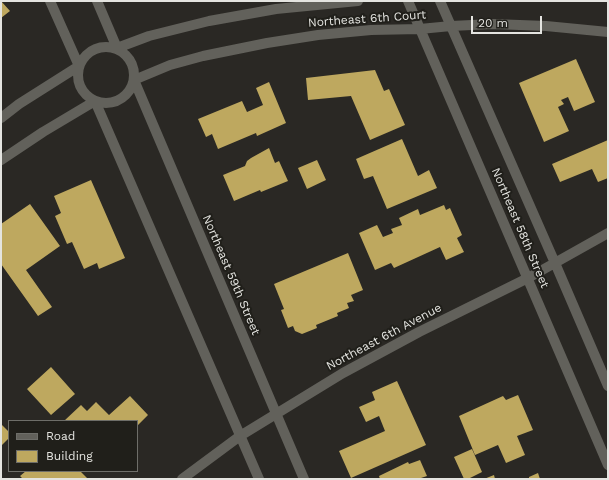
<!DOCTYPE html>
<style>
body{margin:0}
#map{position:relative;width:609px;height:480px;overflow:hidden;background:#2a2824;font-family:"Work Sans",sans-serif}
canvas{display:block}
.frame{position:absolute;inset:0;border:2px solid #e4e4e0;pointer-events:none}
.legend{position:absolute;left:8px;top:420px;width:130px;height:52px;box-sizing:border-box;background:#201f1a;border:1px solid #6e6e69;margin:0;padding:5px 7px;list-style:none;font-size:12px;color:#e4e4e0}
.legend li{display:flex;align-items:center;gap:8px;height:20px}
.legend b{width:20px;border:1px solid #6e6e69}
.scale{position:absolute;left:471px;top:16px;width:71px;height:18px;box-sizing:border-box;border:2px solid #e4e4e0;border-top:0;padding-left:5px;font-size:12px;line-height:14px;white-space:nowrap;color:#e4e4e0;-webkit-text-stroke:3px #201f1a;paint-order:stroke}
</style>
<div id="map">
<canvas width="609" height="480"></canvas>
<div class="frame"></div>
<ul class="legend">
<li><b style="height:5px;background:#62615b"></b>Road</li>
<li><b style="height:11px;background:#bea85f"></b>Building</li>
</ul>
<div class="scale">20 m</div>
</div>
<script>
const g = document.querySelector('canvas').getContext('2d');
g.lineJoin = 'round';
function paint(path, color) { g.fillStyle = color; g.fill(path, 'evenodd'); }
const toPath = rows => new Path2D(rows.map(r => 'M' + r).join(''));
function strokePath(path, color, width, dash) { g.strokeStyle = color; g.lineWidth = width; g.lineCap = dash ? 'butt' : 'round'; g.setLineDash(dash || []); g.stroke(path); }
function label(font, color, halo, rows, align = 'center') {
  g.font = font + ' "Work Sans",sans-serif'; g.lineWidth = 4; g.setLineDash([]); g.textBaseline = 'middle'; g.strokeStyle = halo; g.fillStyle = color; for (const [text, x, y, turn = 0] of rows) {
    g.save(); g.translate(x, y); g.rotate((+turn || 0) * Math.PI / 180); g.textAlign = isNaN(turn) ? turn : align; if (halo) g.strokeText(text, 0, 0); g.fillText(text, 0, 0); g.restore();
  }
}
const building = toPath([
 [1,1,10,11,1,18],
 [576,59,595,102,574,111,568,97,561,100,564,104,558,107,569,131,544,142,519,83],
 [375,70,384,91,389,89,405,125,370,140,351,96,308,100,306,78],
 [269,82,286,123,257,136,256,133,218,149,212,134,206,137,198,119,242,101,247,112,263,105,256,88],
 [402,139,418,176,429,170,437,188,387,209,373,176,364,179,356,159],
 [608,140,608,178,598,182,592,169,560,182,552,164],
 [269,148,275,163,279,161,288,181,261,192,260,190,234,201,223,175,245,166,247,161,251,158],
 [317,160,326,180,307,189,298,168],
 [91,180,125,258,99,269,97,263,84,269,72,242,67,244,55,216,61,213,54,196],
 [30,204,60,246,26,270,52,307,38,316,1,264,1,224],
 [444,205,446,210,450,208,462,235,457,238,464,252,446,260,440,247,394,268,391,263,375,270,359,233,377,225,383,237,393,233,391,229,402,225,399,218,418,209,420,215],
 [348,253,363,290,351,295,354,301,347,303,349,308,337,313,338,316,316,325,317,328,302,334,295,331,293,326,288,328,281,310,284,309,274,284],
 [51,367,75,394,51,415,27,389],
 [397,381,426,445,351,478,339,451,385,431,379,416,366,422,359,407,375,400,372,392],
 [518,395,533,430,517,436,525,455,506,463,498,445,475,455,459,416,503,396,506,400],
 [130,396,148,415,137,426,137,421,64,421,81,405,87,411,96,402,109,415],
 [1,424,9,432,9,438,1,446],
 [472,449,482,472,468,479,464,479,454,457],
 [420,460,427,476,418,479,380,479,379,476,408,462,409,464],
 [26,471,80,471,88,479,23,479,20,476],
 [538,473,540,479,529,479,529,477],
 [494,475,495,479,484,479]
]);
const minor = toPath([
 [97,1,117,48,149,36,209,21,276,9,358,1],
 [408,1,608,465],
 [440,1,555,263,608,386],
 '78 75a28 28 0 1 1 56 0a28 28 0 1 1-56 0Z',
 [95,101,259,479],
 [1,118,19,104,79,66,50,1],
 [1,160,43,132,95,101],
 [182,479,240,436,343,373,419,332,528,278,608,233],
 [304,479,134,80,170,65,203,56,267,43,318,35,371,30,420,29,451,26,493,24,546,26,608,32]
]);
const streetNames = [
 ["Northeast 6th Court",367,19,-4],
 ["Northeast 58th Street",520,228,67],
 ["Northeast 59th Street",231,275,67],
 ["Northeast 6th Avenue",384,337,-28]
];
paint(building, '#bea85f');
strokePath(minor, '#62615b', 10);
label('12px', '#e4e4e0', '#201f1a', streetNames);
</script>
